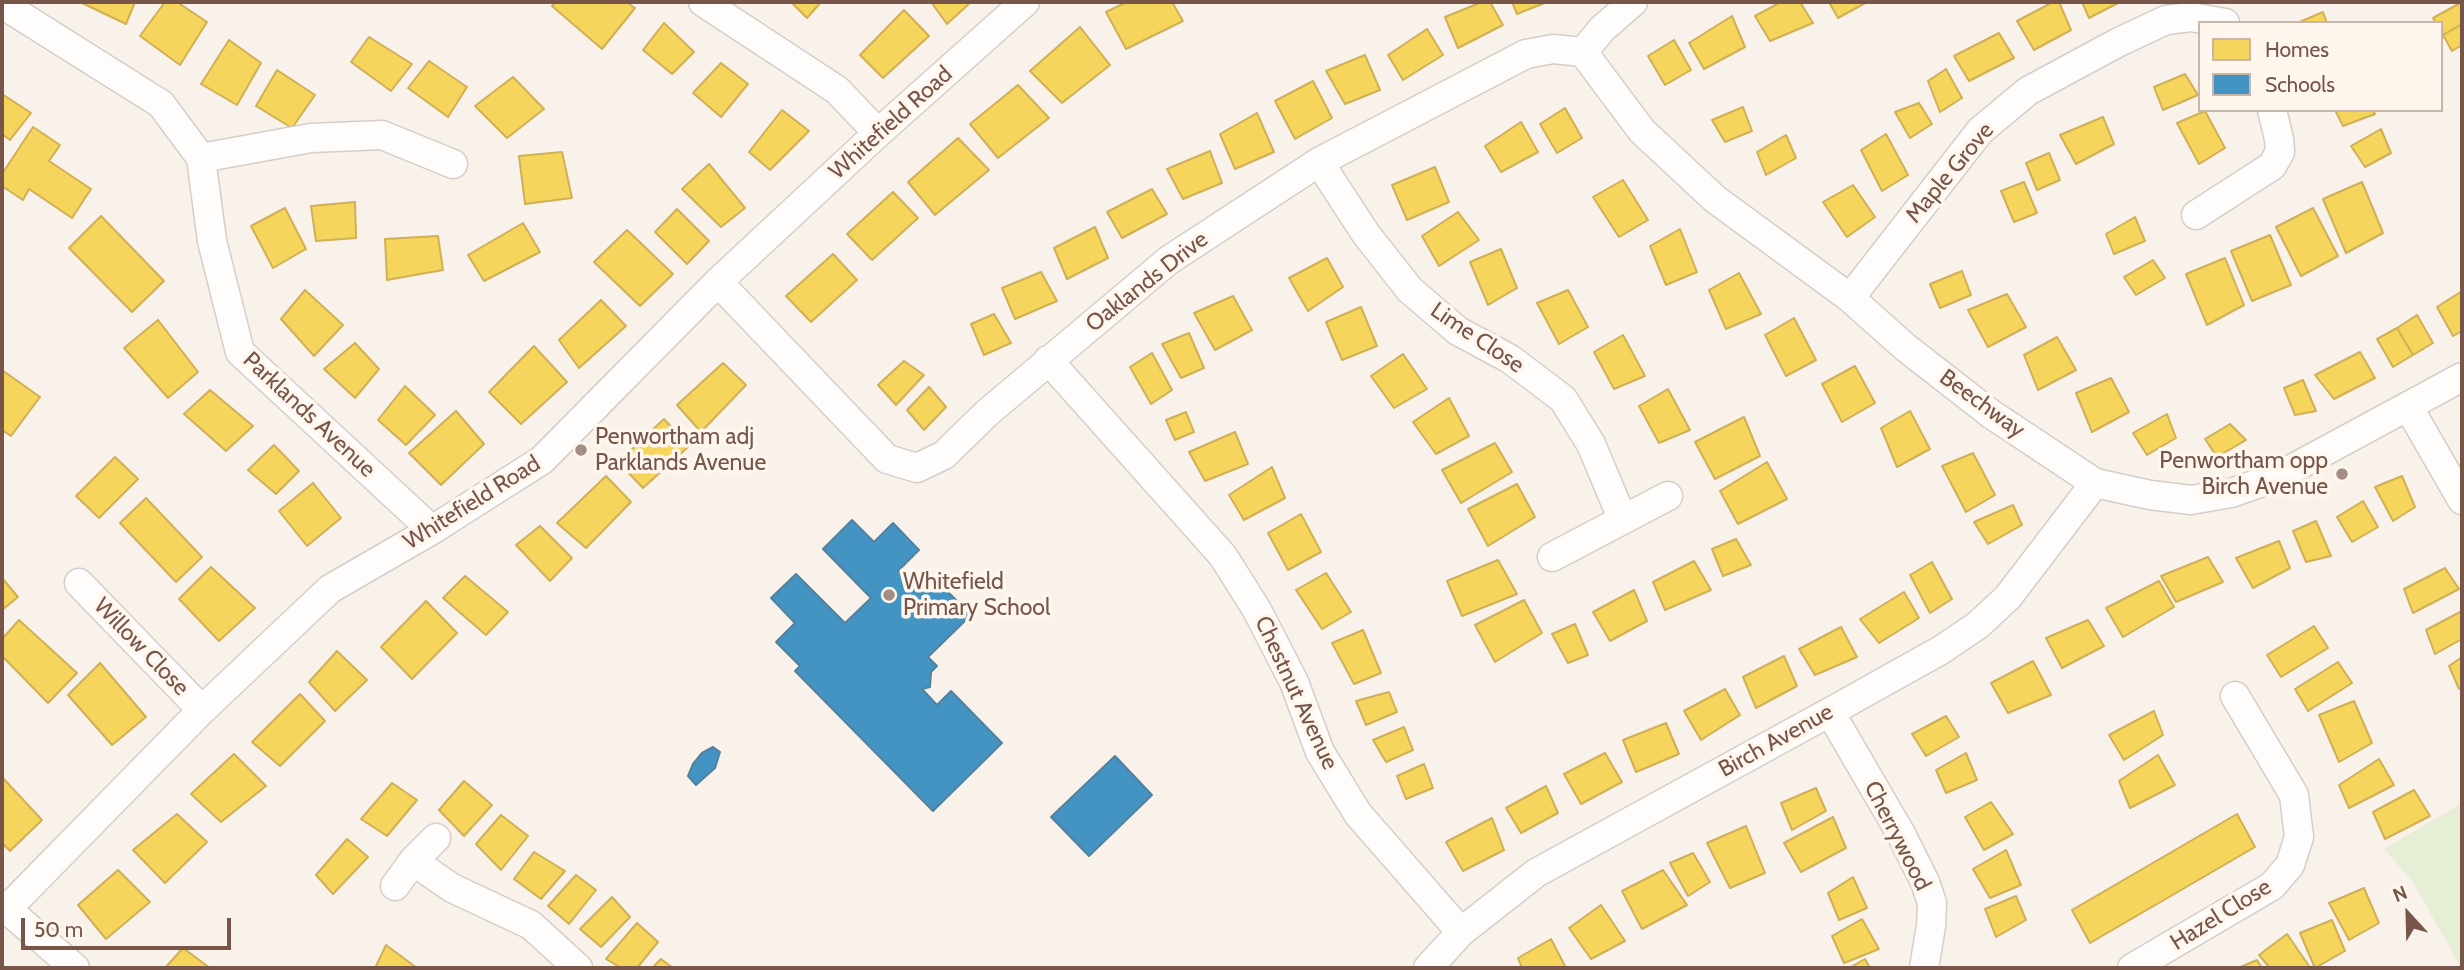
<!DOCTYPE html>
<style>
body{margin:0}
#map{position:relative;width:2464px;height:970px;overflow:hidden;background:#f8f2eb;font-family:Cabin,sans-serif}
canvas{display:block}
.frame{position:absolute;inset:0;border:4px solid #775649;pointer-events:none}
.legend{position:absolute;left:2198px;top:21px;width:245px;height:91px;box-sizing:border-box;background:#fff6ed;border:2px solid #c9b6ab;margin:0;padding:9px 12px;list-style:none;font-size:21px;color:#775649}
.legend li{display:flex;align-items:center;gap:14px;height:35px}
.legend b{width:35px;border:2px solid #c9b6ab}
.north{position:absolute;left:2373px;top:879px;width:70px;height:70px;-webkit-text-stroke:5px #fff6ed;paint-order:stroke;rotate:338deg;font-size:19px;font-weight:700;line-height:28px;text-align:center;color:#775649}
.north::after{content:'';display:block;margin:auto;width:24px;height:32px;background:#775649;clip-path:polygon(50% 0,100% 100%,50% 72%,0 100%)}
.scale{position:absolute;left:21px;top:918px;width:210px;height:32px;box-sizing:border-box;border:4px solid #775649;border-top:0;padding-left:9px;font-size:21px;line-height:24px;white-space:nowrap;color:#775649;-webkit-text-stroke:5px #fff6ed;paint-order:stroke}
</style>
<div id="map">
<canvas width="2464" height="970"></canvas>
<div class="frame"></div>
<ul class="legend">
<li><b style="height:19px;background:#f6d55c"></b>Homes</li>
<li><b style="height:19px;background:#4393c3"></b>Schools</li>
</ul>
<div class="north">N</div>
<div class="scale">50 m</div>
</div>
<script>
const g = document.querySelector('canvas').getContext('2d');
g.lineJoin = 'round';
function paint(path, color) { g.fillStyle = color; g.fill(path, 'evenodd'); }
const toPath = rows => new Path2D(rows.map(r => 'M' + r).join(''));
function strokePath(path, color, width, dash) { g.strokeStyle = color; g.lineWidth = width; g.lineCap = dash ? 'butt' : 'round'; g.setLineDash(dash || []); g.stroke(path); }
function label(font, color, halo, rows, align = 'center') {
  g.font = font + ' Cabin,sans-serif'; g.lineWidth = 7; g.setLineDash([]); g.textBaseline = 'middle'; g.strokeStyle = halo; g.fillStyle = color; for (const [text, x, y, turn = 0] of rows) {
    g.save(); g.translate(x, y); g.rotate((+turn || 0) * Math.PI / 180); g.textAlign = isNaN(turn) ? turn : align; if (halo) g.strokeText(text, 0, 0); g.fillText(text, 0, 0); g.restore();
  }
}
const green = toPath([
 [2462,803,2462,968,2461,968,2413,882,2384,849]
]);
const homes = toPath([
 [80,2,135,2,126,24,80,2],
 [165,2,177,2,207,22,180,65,140,36,165,2],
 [555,2,626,2,635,8,602,49,552,6,555,2],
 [791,2,821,2,807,18,791,2],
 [931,2,971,2,947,24,931,2],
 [1127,2,1172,2,1183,21,1126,49,1106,12,1127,2],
 [1482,2,1490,2,1503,25,1458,48,1445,17,1482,2],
 [1512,2,1547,2,1517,14,1512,2],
 [1781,2,1800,2,1813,23,1770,41,1755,16,1781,2],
 [1829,2,1867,2,1838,18,1829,2],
 [2053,2,2059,2,2071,30,2034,50,2017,21,2053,2],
 [2082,2,2120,2,2089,18,2082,2],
 [2462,2,2462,24,2443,35,2441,23,2436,23,2433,18,2462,2],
 [904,10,929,36,883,78,860,55,904,10],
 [2323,12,2327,23,2297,23,2323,12],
 [1732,16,1745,47,1704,69,1689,43,1732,16],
 [664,23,694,52,672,74,643,50,664,23],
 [2462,24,2462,45,2452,51,2443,35,2462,24],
 [1080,27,1110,65,1062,103,1030,71,1080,27],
 [1427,29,1443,55,1403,80,1388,55,1427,29],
 [1999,33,2014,58,1969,81,1954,56,1999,33],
 [369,37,412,64,391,91,351,62,369,37],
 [229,40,261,63,237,105,201,84,229,40],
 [1674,40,1691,70,1665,85,1648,56,1674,40],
 [1365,55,1380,90,1345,104,1326,71,1365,55],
 [429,61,467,87,448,117,408,88,429,61],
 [721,63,748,84,721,117,693,93,721,63],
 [1946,69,1962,98,1940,112,1928,81,1946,69],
 [277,70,315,95,292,128,256,106,277,70],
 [2185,74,2198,95,2163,110,2154,87,2185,74],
 [513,77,544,109,507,138,475,106,513,77],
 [1313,81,1332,118,1295,139,1275,101,1313,81],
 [1018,85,1049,118,998,158,970,124,1018,85],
 [2,94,31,113,10,140,2,134,2,94],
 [1919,103,1932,124,1910,138,1895,112,1919,103],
 [1743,107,1752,131,1725,142,1712,120,1743,107],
 [1565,108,1582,138,1557,153,1540,124,1565,108],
 [782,110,809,131,770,170,749,152,782,110],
 [2335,110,2373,110,2375,114,2343,126,2335,110],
 [2205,111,2225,148,2199,164,2177,123,2205,111],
 [1257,113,1274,152,1235,169,1220,134,1257,113],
 [2103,117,2114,144,2076,164,2060,135,2103,117],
 [1521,122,1538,152,1501,172,1485,146,1521,122],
 [33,127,60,145,49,161,91,189,72,218,29,189,23,200,2,186,2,174,33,127],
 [2381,129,2391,153,2365,167,2351,146,2381,129],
 [1886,134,1908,175,1882,191,1861,150,1886,134],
 [1786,135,1796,158,1766,175,1757,152,1786,135],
 [958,138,989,170,935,215,908,182,958,138],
 [1210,151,1222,183,1183,199,1167,169,1210,151],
 [562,152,572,198,525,204,519,156,562,152],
 [2049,153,2060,180,2037,190,2026,163,2049,153],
 [709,164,745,208,721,227,682,189,709,164],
 [1435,167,1449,202,1407,220,1392,185,1435,167],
 [1623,180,1648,220,1619,237,1593,197,1623,180],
 [2024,182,2037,213,2014,222,2001,191,2024,182],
 [2362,182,2383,233,2346,253,2323,199,2362,182],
 [1853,185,1875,217,1847,237,1823,202,1853,185],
 [1152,189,1167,214,1122,238,1107,212,1152,189],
 [893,192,918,218,872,260,847,234,893,192],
 [355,202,356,238,316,241,311,206,355,202],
 [285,208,306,249,273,268,251,226,285,208],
 [2313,208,2338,256,2301,276,2276,227,2313,208],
 [677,209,709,241,687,264,655,232,677,209],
 [1458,212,1479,240,1439,266,1422,236,1458,212],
 [101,216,164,281,132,312,69,248,101,216],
 [2135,217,2145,241,2114,254,2106,234,2135,217],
 [523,223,540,252,484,281,468,255,523,223],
 [1095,227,1108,258,1067,279,1054,248,1095,227],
 [1680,229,1697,272,1666,285,1650,246,1680,229],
 [627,230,673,274,640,306,594,262,627,230],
 [2270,235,2291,285,2252,301,2231,251,2270,235],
 [438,236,443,270,387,280,385,239,438,236],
 [1501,249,1517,288,1488,305,1470,262,1501,249],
 [833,254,857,280,811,322,786,296,833,254],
 [1327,258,1343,287,1308,311,1289,278,1327,258],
 [2225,258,2244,305,2207,325,2186,274,2225,258],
 [2153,260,2165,278,2136,295,2124,277,2153,260],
 [1962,271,1971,295,1940,308,1930,284,1962,271],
 [1041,272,1057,301,1015,319,1002,288,1041,272],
 [1739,273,1761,314,1726,329,1709,290,1739,273],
 [305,290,343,325,314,356,281,319,305,290],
 [1568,290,1588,327,1559,344,1537,303,1568,290],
 [2462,291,2462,331,2453,336,2437,307,2462,291],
 [2007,294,2026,327,1988,347,1968,310,2007,294],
 [1233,296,1252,330,1215,350,1194,313,1233,296],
 [601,300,626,326,579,368,559,340,601,300],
 [1361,307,1377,346,1342,360,1326,322,1361,307],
 [994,314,1011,343,984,355,971,324,994,314],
 [2417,315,2433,343,2413,355,2397,328,2417,315],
 [1794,318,1816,360,1786,376,1765,335,1794,318],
 [158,320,198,372,168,398,124,348,158,320],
 [2397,328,2413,355,2393,367,2377,339,2397,328],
 [1189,333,1204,368,1181,378,1162,344,1189,333],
 [1623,335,1645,376,1614,389,1594,352,1623,335],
 [2057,337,2076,370,2038,390,2024,355,2057,337],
 [355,343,379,369,355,398,324,369,355,343],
 [534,346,567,382,521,424,489,392,534,346],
 [2360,352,2375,378,2334,399,2315,375,2360,352],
 [1152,353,1172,390,1151,404,1130,367,1152,353],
 [1403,354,1427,389,1394,408,1371,376,1403,354],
 [904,361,924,375,896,405,878,385,904,361],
 [723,363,746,385,701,432,677,405,723,363],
 [1855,366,1875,403,1842,422,1822,384,1855,366],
 [2,370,40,397,11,436,2,430,2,370],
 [2111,378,2129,412,2092,432,2076,393,2111,378],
 [2303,380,2316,411,2295,415,2284,388,2303,380],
 [405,386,435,415,406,445,378,420,405,386],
 [929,387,946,407,924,430,907,410,929,387],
 [1668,389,1690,430,1659,443,1639,406,1668,389],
 [210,390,253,426,226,451,184,414,210,390],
 [1449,398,1469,436,1436,454,1413,422,1449,398],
 [456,411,484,444,441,485,409,453,456,411],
 [1910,411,1930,449,1897,467,1881,428,1910,411],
 [1186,412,1194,432,1175,440,1166,420,1186,412],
 [2167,414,2176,438,2147,455,2133,433,2167,414],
 [1744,417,1760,456,1715,479,1695,442,1744,417],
 [664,419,689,446,643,488,618,462,664,419],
 [2230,424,2246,440,2217,457,2205,439,2230,424],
 [1235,432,1248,464,1205,481,1189,452,1235,432],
 [1495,443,1512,472,1461,503,1442,470,1495,443],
 [274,445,299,471,276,494,248,470,274,445],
 [1973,453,1995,495,1966,512,1942,466,1973,453],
 [115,457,138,479,99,518,76,496,115,457],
 [1767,462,1787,499,1738,524,1720,491,1767,462],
 [1272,467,1285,498,1244,520,1229,495,1272,467],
 [606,476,631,502,586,548,557,523,606,476],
 [2402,476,2415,507,2393,521,2375,487,2402,476],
 [313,483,341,518,307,546,279,511,313,483],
 [1517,484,1535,517,1488,546,1468,509,1517,484],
 [146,498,202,557,176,582,120,523,146,498],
 [2363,501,2378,527,2352,542,2337,517,2363,501],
 [2013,505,2022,525,1988,544,1974,522,2013,505],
 [1301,514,1321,552,1288,570,1268,533,1301,514],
 [2316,521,2331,556,2306,562,2293,531,2316,521],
 [540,526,572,558,550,581,516,545,540,526],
 [1736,539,1751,565,1723,576,1712,549,1736,539],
 [2279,541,2290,568,2253,588,2236,558,2279,541],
 [2208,557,2223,582,2176,602,2161,576,2208,557],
 [1498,560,1517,594,1462,616,1447,581,1498,560],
 [1694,561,1711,590,1665,610,1653,582,1694,561],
 [1932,562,1952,599,1930,613,1910,575,1932,562],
 [211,567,255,608,219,641,179,599,211,567],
 [2445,568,2459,589,2413,613,2404,589,2445,568],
 [1326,573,1351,612,1322,629,1296,590,1326,573],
 [465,576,508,612,486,635,443,598,465,576],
 [2,578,18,597,2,610,2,578],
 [2159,581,2174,607,2123,637,2106,608,2159,581],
 [1634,590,1647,621,1610,641,1593,612,1634,590],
 [1904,592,1919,618,1879,643,1860,619,1904,592],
 [1524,600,1542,633,1495,662,1475,625,1524,600],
 [426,601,457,633,412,679,381,647,426,601],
 [2462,611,2462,639,2435,654,2426,630,2462,611],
 [19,620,77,673,48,703,2,656,2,639,19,620],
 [2088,620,2104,646,2062,668,2046,638,2088,620],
 [1575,624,1588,655,1568,663,1552,634,1575,624],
 [2314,626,2328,648,2281,677,2267,655,2314,626],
 [1841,627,1857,657,1815,675,1799,649,1841,627],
 [1363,630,1381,673,1354,684,1332,643,1363,630],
 [337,651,367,680,335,711,309,682,337,651],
 [1784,656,1797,686,1756,708,1743,677,1784,656],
 [2462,657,2462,687,2459,689,2449,666,2462,657],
 [2033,661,2051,695,2008,713,1991,683,2033,661],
 [2338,662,2352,683,2308,711,2295,689,2338,662],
 [100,663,146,717,112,745,68,695,100,663],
 [1725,689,1740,715,1701,740,1684,711,1725,689],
 [1389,692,1397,712,1366,725,1356,701,1389,692],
 [300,694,325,721,280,766,252,742,300,694],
 [2354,701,2372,743,2339,762,2319,715,2354,701],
 [2154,711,2163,735,2124,760,2109,735,2154,711],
 [1946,716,1959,737,1926,756,1912,734,1946,716],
 [1666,723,1679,754,1636,772,1623,740,1666,723],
 [1404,727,1413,750,1386,762,1373,740,1404,727],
 [1605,753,1622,782,1581,804,1564,774,1605,753],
 [1966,753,1977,780,1946,793,1936,770,1966,753],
 [234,754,266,786,221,822,191,794,234,754],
 [2158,755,2175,785,2130,808,2119,781,2158,755],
 [2379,759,2394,785,2349,808,2339,785,2379,759],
 [1424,764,1433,788,1406,799,1397,776,1424,764],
 [2,777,42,820,10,851,2,843,2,777],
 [464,781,492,805,464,836,439,810,464,781],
 [392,783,417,800,387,836,361,819,392,783],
 [1546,786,1558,813,1521,833,1506,808,1546,786],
 [1816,788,1826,811,1792,830,1781,803,1816,788],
 [2414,790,2430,816,2385,839,2373,812,2414,790],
 [1991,802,2013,834,1984,850,1965,817,1991,802],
 [177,814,207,842,165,883,133,850,177,814],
 [2237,814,2255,847,2090,943,2072,910,2237,814],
 [501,815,528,836,501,870,476,844,501,815],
 [1833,817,1846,848,1801,872,1784,843,1833,817],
 [1492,818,1504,850,1463,871,1446,842,1492,818],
 [1746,826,1765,873,1730,888,1707,843,1746,826],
 [347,839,368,857,333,894,316,875,347,839],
 [2006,850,2021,885,1990,898,1973,869,2006,850],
 [534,852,565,871,541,899,514,879,534,852],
 [1693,853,1710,882,1688,896,1670,863,1693,853],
 [118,870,150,902,106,939,78,905,118,870],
 [1663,870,1687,905,1642,929,1622,891,1663,870],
 [576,875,596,890,569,924,548,906,576,875],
 [1853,877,1867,908,1839,920,1828,893,1853,877],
 [2364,888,2379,923,2349,940,2329,903,2364,888],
 [2016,896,2026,920,1996,937,1985,909,2016,896],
 [612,897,630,917,601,947,580,929,612,897],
 [1601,905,1625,941,1591,959,1569,928,1601,905],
 [1862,919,1879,949,1844,963,1832,936,1862,919],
 [2332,920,2345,951,2315,968,2300,933,2332,920],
 [637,923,658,942,637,968,621,968,606,959,637,923],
 [2287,934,2309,966,2305,968,2270,968,2259,955,2287,934],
 [1551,939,1566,968,1522,968,1518,958,1551,939],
 [386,945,417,968,375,968,386,945],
 [183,948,210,968,165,968,183,948],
 [661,959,673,968,652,968,661,959],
 [1865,959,1870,968,1849,968,1865,959],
 [2257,960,2262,968,2238,968,2257,960]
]);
const schools = toPath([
 [852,520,874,542,893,523,919,550,898,571,920,593,934,578,971,615,928,657,937,666,931,672,930,687,922,689,937,705,951,691,1002,743,933,811,795,671,800,666,776,642,795,623,771,598,796,574,845,623,871,598,823,549,852,520],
 [713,747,720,752,715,768,696,785,688,776,693,764,702,753,713,747],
 [1115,756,1152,795,1089,856,1051,817,1115,756]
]);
const street = toPath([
 [703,2,837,90,878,133],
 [2,4,161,104,201,158,212,241,240,352,432,530],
 [1583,52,1642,131,1715,199,1850,298,1905,347,1991,414,2095,483,2150,495,2191,500,2231,493,2277,477,2462,377],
 [201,158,311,138,382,135,453,164],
 [1319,162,1366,234,1410,290,1458,331,1510,359,1563,399,1591,444,1622,518],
 [2196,215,2272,166,2280,152,2279,139,2272,110],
 [718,282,887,459,917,468,944,455,987,413,1169,260,1319,162,1526,54,1553,49,1583,52,1602,29,1633,2],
 [1850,298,1980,131,2028,91,2119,42,2166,20,2191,17,2225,23],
 [1048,360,1223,556,1257,610,1294,682,1320,752,1358,814,1461,932],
 [2409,408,2462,500],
 [1552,557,1668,496],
 [79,583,202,710],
 [1830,712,1901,834,1925,882,1932,903,1931,926,1924,968],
 [413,861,452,888,531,925,578,968],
 [395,886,413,861,436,838],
 [2,905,75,968],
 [7,909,202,710,330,589,432,530,542,460,718,282,878,133,1025,2],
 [1428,968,1461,932,1536,873,1830,712,1941,650,1978,625,2008,597,2095,483],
 [2132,968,2272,886,2290,865,2299,837,2294,795,2235,696]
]);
const markers = [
 [581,450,7,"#a48d82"],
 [2342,474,7,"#a48d82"],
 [889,595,7,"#a48d82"]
];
const streetNames = [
 ["Whitefield Road",891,123,-42],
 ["Maple Grove",1950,173,-50],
 ["Oaklands Drive",1147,282,-38],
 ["Lime Close",1477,338,34],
 ["Beechway",1982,404,36],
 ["Parklands Avenue",309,415,43],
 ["Whitefield Road",472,503,-32],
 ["Willow Close",141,647,46],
 ["Chestnut Avenue",1296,693,65],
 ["Birch Avenue",1776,741,-29],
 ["Cherrywood",1897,836,63],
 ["Hazel Close",2221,915,-32]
];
const poiNames = [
 ["Penwortham adj",595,437],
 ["Parklands Avenue",595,463],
 ["Penwortham opp",2328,461,"right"],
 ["Birch Avenue",2328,487,"right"],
 ["Whitefield",903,582],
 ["Primary School",903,608]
];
paint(green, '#e6eed5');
paint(homes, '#f6d55c');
strokePath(homes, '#d0af56', 2);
paint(schools, '#4393c3');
strokePath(schools, '#53819e', 2);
strokePath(street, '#d6cdc8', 31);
strokePath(street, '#fefdfc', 28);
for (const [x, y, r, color] of markers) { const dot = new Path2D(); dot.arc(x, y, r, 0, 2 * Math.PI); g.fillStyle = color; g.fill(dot); strokePath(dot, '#fff6ed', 2.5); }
label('23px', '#775649', '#fff6ed', streetNames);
label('23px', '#775649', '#fff6ed', poiNames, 'left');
</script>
